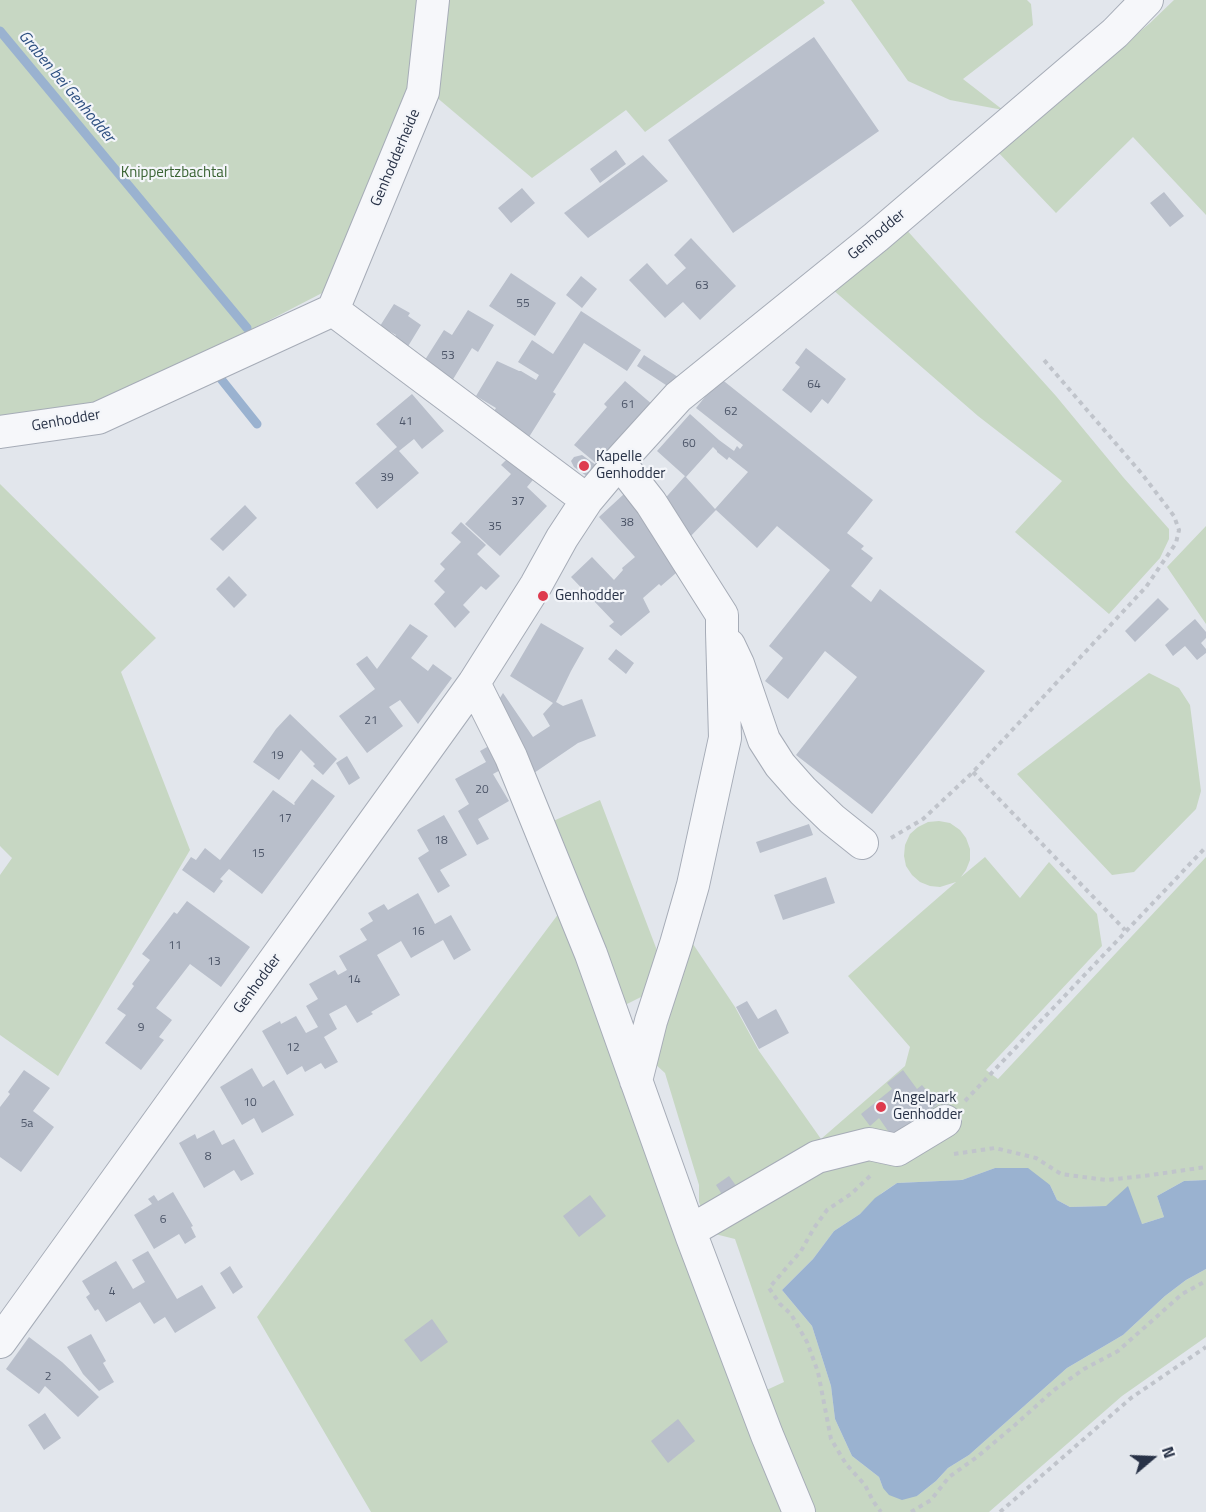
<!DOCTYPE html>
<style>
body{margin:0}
#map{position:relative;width:1206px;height:1512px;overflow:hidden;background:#e2e6ec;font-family:"Titillium Web",sans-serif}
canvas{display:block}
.north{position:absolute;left:1122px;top:1428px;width:60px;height:60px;-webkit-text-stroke:4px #f3f5f9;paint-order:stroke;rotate:71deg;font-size:16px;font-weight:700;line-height:24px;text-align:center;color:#283247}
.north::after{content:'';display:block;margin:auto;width:21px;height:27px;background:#283247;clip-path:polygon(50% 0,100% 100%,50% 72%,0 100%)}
</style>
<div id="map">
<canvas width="1206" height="1512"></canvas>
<div class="north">N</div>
</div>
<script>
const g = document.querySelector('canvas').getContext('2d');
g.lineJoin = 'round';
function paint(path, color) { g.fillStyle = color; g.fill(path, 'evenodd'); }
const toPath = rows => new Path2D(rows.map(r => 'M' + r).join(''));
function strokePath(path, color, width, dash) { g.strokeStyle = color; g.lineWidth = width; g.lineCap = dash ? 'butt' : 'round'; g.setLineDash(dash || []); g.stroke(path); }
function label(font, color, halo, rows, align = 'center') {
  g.font = font + ' "Titillium Web",sans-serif'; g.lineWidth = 4.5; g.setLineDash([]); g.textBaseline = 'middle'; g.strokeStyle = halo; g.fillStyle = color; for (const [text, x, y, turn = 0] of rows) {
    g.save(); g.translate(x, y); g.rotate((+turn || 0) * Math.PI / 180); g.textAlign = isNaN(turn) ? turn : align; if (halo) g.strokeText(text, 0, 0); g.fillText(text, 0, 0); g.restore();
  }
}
const green = toPath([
 [0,0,419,0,409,89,324,292,111,402,0,425],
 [446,0,823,0,825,3,645,132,626,110,532,178,435,96],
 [851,0,1027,0,1031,4,1033,25,963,79,1003,110,950,100,908,81],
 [1174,0,1206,0,1206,215,1133,137,1056,213,997,151,1150,23],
 [904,227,1056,396,1123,477,1169,529,1169,539,1160,558,1109,614,1015,532,1062,481,978,416,832,289],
 [0,484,156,638,121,672,190,850,58,1076,0,1035,0,875,12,858,0,846],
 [1206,526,1206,624,1167,567],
 [1149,673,1179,688,1190,705,1201,791,1196,809,1134,872,1112,875,1017,774],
 [600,800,661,961,647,994,617,1009,551,822],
 [939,821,950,823,960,830,966,838,970,849,970,860,966,870,961,877,985,857,1020,898,1049,862,1097,914,1102,946,986,1070,998,1079,1206,857,1206,1180,1184,1181,1157,1196,1164,1217,1142,1224,1106,1206,1070,1207,1057,1200,1050,1185,995,1168,962,1180,897,1183,882,1193,860,1214,834,1231,813,1259,782,1290,812,1326,831,1386,835,1419,852,1456,879,1477,883,1488,917,1496,936,1481,948,1468,969,1455,1067,1368,1123,1335,1165,1296,1186,1280,1206,1269,1206,1337,1122,1396,989,1512,807,1512,760,1393,784,1382,735,1239,711,1233,699,1202,699,1185,665,1073,654,1063,687,935,735,1007,759,1051,821,1139,905,1066,910,1047,848,976,956,882,940,887,930,886,920,882,912,875,906,866,904,856,905,845,910,834,918,827,928,822],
 [565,905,791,1512,371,1512,257,1317]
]);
const water = toPath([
 [995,1168,1028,1168,1050,1185,1057,1200,1070,1207,1106,1206,1128,1186,1142,1224,1164,1217,1157,1196,1184,1181,1206,1180,1206,1269,1186,1280,1165,1296,1123,1335,1067,1368,969,1455,948,1468,936,1481,917,1496,902,1500,889,1495,883,1488,879,1477,852,1456,835,1419,831,1386,812,1326,782,1290,813,1259,834,1231,860,1214,875,1198,897,1183,962,1180]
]);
const stream = toPath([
 [0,31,247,328],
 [221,379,257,424]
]);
const building = toPath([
 [814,37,879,131,733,233,668,140],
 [616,150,626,164,600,183,590,169],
 [643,155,668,181,588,238,564,213],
 [522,188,535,203,511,223,498,208],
 [1164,192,1184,216,1170,227,1150,203],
 [691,238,736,286,700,320,683,302,665,318,629,280,647,263,667,285,686,268,674,255],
 [511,273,556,303,535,336,489,306],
 [581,276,597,289,582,308,566,295],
 [394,304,410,313,408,316,421,325,407,348,393,340,396,335,380,326],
 [468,310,494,325,478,352,472,348,452,381,423,363,444,330,452,335],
 [581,311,641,350,627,371,584,343,553,392,556,394,529,437,493,413,496,408,476,396,497,361,519,371,521,371,536,380,539,375,518,362,532,340,553,354],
 [806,348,846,379,828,404,822,399,811,413,782,390,800,367,795,363],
 [644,355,678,377,669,387,637,366],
 [720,378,873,500,847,533,864,546,861,549,873,558,851,586,871,602,880,589,985,671,872,814,796,755,857,677,825,651,788,699,765,681,783,658,769,646,830,570,777,526,757,548,716,510,685,542,660,504,685,476,715,509,748,472,729,457,727,460,717,452,717,451,713,447,686,477,657,451,690,414,719,440,734,451,737,446,740,449,743,445,696,408],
 [625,381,653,405,608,456,604,453,597,464,574,445,607,407,604,404],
 [412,394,444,431,422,449,414,439,399,451,419,473,377,509,355,483,397,447,376,424],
 [511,455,538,474,527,487,547,506,500,556,465,524,511,474,501,465],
 [582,455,596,465,588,477,574,467,571,461,574,457],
 [624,494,672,549,683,567,661,586,659,584,643,598,650,612,621,636,609,626,614,622,571,577,592,557,614,580,623,570,622,568,635,557,599,517],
 [245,505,257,518,223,551,210,539],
 [461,522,486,545,477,554,500,576,486,590,481,586,463,605,470,612,455,628,434,604,445,592,434,581,445,569,440,564,461,542,451,533],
 [229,576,247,595,234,608,216,589],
 [1158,598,1169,609,1135,642,1125,631],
 [1195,619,1206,632,1206,638,1201,643,1206,649,1206,653,1197,660,1185,646,1173,656,1165,645],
 [541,623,584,648,571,671,556,702,563,706,582,699,596,736,578,743,534,773,495,706,503,693,533,737,550,726,543,714,553,703,510,676],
 [410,624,428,636,411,658,428,671,433,664,452,678,418,724,400,700,389,707,403,726,367,753,339,716,375,689,356,664,367,656,377,669],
 [616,649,634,663,626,674,608,659],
 [290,714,337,759,323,775,313,766,315,764,301,750,279,780,253,762,276,729],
 [496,742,508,766,493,774,509,801,478,819,489,839,477,845,458,811,469,804,455,779,486,762,480,751],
 [347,756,360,778,349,785,336,763],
 [312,779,335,796,262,894,229,869,220,879,223,881,214,893,182,870,191,857,196,860,205,848,220,860,273,790,294,805,295,804,294,803],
 [444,815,467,855,440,870,450,886,438,893,418,858,429,851,417,830],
 [809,824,813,835,760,853,756,842],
 [826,877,835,903,783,920,774,895],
 [418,893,435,924,451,915,471,950,454,960,443,940,411,958,401,941,377,955,400,995,371,1012,373,1014,357,1023,346,1005,329,1014,337,1029,324,1037,338,1062,325,1069,321,1063,305,1072,302,1066,287,1075,262,1031,280,1021,281,1024,296,1016,306,1033,318,1027,306,1006,318,999,309,984,335,970,338,975,347,970,339,956,367,940,360,929,373,921,368,913,384,904,388,910],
 [187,901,250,947,221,987,190,964,156,1008,172,1020,159,1037,164,1040,141,1070,105,1043,126,1015,117,1009,134,986,132,984,150,960,142,954,174,912,177,914],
 [747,1001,758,1019,776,1009,789,1033,759,1049,736,1007],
 [252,1068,263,1087,274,1080,294,1115,262,1133,254,1118,242,1125,220,1087],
 [24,1070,50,1088,33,1111,54,1127,21,1172,0,1157,0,1107,10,1094,8,1092],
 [903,1070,917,1089,922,1085,938,1104,893,1138,879,1118,870,1126,861,1114,892,1089,887,1083],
 [214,1130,222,1145,234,1139,254,1174,241,1181,234,1170,204,1188,179,1143,195,1134,197,1139],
 [729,1176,737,1187,723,1196,716,1185],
 [173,1192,193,1226,191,1227,196,1237,185,1244,179,1234,154,1249,134,1215,152,1204,148,1199,154,1195,158,1201],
 [590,1195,606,1216,579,1237,563,1216],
 [148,1251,177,1299,202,1285,216,1308,175,1333,165,1317,154,1324,140,1302,106,1322,98,1309,95,1311,86,1297,90,1294,82,1281,116,1261,133,1289,145,1282,132,1260],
 [230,1266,243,1287,233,1294,220,1273],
 [432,1319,448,1342,421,1362,404,1340],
 [91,1334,106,1361,103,1363,114,1382,99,1391,83,1374,67,1347],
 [29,1337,62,1362,99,1397,78,1417,45,1386,39,1394,6,1369],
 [45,1413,61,1438,44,1450,28,1425],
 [678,1419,695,1441,668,1463,651,1441]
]);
const path = toPath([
 [973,772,1125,930],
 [891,838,923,819,973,772,1146,587,1176,543,1179,530,1174,516,1142,474,1044,360],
 [965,1101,1206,847],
 [954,1154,995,1148,1036,1158,1061,1174,1106,1180,1151,1175,1206,1167],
 [870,1176,851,1194,827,1210,814,1228,801,1251,769,1288,780,1304,791,1314,807,1342,818,1372,831,1439,846,1464,865,1485,873,1501,881,1512],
 [911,1512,931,1500,949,1477,977,1457,1015,1425,1054,1390,1084,1369,1118,1351,1182,1294,1206,1281],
 [1000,1512,1131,1398,1206,1347]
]);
const minor = toPath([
 [333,310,423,92,433,0],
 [333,310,587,500],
 [0,432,98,418,333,310],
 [619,462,651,503,722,615,722,632,725,738,693,885,676,944,651,1021,636,1081],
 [729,645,738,664,764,740,780,765,803,791,832,819,862,843],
 [474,683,511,757,591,954,692,1237,767,1435,799,1512],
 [690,1231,817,1157,869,1144,897,1150,945,1121],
 [0,1342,474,683,536,585,562,538,587,500,619,462,678,397,876,237,1115,33,1147,0]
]);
const markers = [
 [584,466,6,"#de3b4e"],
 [543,596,6,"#de3b4e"],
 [881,1107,6,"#de3b4e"]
];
const numberNames = [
 ["63",702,286],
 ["55",523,304],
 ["53",448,356],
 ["64",814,385],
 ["61",628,405],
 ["62",731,412],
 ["41",406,422],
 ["60",689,444],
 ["39",387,478],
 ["37",518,502],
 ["38",627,523],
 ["35",495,527],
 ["21",371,721],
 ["19",277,756],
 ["20",482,790],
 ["17",285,819],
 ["18",441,841],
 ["15",258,854],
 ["16",418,932],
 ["11",175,946],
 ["13",214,962],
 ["14",354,980],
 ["9",141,1028],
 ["12",293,1048],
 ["10",250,1103],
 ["5a",27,1124],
 ["8",208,1157],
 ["6",163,1220],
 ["4",112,1292],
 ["2",48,1377]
];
const streetNames = [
 ["Genhodderheide",396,158,-67],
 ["Genhodder",877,235,-40],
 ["Genhodder",66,421,-10],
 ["Genhodder",258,984,-54]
];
const parkNames = [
 ["Knippertzbachtal",174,173]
];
const poiNames = [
 ["Kapelle",596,457],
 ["Genhodder",596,474],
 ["Genhodder",555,596],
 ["Angelpark",893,1098],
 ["Genhodder",893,1115]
];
const waterNames = [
 ["Graben bei Genhodder",66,87,50]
];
paint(green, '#c7d7c3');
paint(water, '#9ab2d0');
strokePath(stream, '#9ab2d0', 9);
paint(building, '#b9bfcb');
strokePath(minor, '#a6acb7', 34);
strokePath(path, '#c0c4cb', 4, [4.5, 4.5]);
strokePath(minor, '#f6f7fa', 32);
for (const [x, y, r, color] of markers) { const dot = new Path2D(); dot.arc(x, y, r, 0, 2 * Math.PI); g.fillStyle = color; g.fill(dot); strokePath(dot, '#f3f5f9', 2); }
label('12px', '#4c5568', null, numberNames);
label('15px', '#283247', '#f3f5f9', streetNames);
label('15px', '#3b6434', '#f3f5f9', parkNames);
label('15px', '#283247', '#f3f5f9', poiNames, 'left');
label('italic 16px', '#2d4f80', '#f3f5f9', waterNames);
</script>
